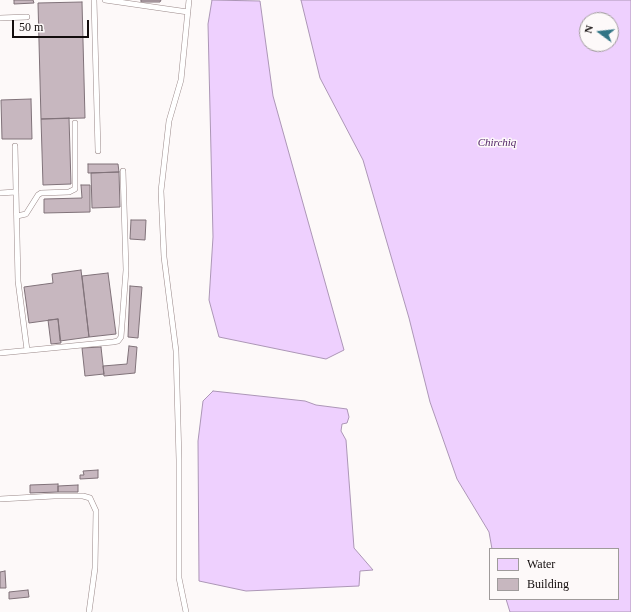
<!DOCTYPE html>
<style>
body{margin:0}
#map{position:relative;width:631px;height:612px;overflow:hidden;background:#fdf9f9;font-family:"Times New Roman",serif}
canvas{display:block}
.legend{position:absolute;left:489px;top:548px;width:130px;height:52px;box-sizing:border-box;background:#fdf9f9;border:1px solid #9f9b9b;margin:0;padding:5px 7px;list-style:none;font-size:12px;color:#130d0d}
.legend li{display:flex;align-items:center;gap:8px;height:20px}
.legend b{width:20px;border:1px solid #9f9b9b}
.north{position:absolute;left:579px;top:12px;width:40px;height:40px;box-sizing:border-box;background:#fdf9f9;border:1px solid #9f9b9b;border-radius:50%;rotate:285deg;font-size:11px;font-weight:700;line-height:16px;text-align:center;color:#130d0d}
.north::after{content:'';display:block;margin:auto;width:14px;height:18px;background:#327586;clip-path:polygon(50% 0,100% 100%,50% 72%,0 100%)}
.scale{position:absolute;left:12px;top:20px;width:77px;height:18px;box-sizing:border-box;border:2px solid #130d0d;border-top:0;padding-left:5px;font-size:12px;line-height:14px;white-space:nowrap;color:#130d0d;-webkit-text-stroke:3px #fdf9f9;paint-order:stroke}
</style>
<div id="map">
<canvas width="631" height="612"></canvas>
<ul class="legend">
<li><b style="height:11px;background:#eed0fe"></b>Water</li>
<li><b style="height:11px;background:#c7b7bf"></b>Building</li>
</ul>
<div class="north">N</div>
<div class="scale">50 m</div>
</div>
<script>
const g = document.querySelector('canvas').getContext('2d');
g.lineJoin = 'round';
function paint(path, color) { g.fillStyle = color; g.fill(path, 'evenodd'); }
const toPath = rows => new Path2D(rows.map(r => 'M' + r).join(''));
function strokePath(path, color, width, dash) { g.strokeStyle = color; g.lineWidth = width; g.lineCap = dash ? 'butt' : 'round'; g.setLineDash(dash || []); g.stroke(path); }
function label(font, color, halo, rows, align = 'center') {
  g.font = font + ' "Times New Roman",serif'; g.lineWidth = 3; g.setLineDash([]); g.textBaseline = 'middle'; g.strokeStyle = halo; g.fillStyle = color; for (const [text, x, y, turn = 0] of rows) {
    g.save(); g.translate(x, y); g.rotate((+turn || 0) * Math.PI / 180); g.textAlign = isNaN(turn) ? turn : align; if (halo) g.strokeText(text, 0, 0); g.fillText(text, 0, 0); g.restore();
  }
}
const water = toPath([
 [212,0,260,1,273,96,344,350,326,359,219,337,209,300,213,237,208,24,212,0],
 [301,0,631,0,631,612,510,612,506,599,618,599,618,549,492,549,489,532,457,479,430,402,409,318,363,160,320,78,301,0],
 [587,20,611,20,611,44,587,44,587,20],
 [213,391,305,401,316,405,347,409,349,417,347,423,342,424,341,431,346,440,354,548,373,570,360,571,359,586,246,591,199,581,198,441,203,401,213,391]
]);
const building = toPath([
 [14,0,33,0,34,3,14,4,14,0],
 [141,0,161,0,160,2,141,2,141,0],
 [82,2,85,118,41,119,38,3,82,2],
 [31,99,32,139,2,139,1,100,31,99],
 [69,118,71,184,43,185,41,119,69,118],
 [88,164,118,164,119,172,88,173,88,164],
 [119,172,120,207,92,208,91,173,119,172],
 [81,185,90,185,90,212,44,213,44,199,82,198,81,185],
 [131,220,146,220,145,240,130,239,131,220],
 [81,270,89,337,60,341,58,319,29,323,24,287,53,283,52,274,81,270],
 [108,273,116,334,89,337,82,276,108,273],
 [130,286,142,287,138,338,128,337,130,286],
 [58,319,61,343,51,344,48,320,58,319],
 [129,346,137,347,135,373,104,376,103,366,127,364,129,346],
 [101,347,104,374,85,376,82,348,101,347],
 [98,470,98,478,80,479,80,475,84,475,83,471,98,470],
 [58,484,58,492,30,493,30,485,58,484],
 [78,485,78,492,58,492,58,486,78,485],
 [5,571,6,588,0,588,0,572,5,571],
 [28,590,29,597,9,599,9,592,28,590]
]);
const lane = toPath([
 [94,0,98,151],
 [105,0,188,12],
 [0,18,27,17],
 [15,146,18,281,27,350],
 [0,193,16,192],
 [17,216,26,214,38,195,41,193,69,192,75,189,75,123],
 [0,353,113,342,118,341,121,337,126,270,123,171],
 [0,499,54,496,83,496,90,498,96,511,95,568,89,612],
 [186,612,179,578,179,460,176,351,164,257,161,191,169,121,181,80,189,0]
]);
const waterNames = [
 ["Chirchiq",497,143]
];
paint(water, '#eed0fe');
strokePath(water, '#ac96b6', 1);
paint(building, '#c7b7bf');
strokePath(building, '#807279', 1);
strokePath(lane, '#9a8989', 6);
strokePath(lane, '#fff', 5);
label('italic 11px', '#502365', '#fdf9f9', waterNames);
</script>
